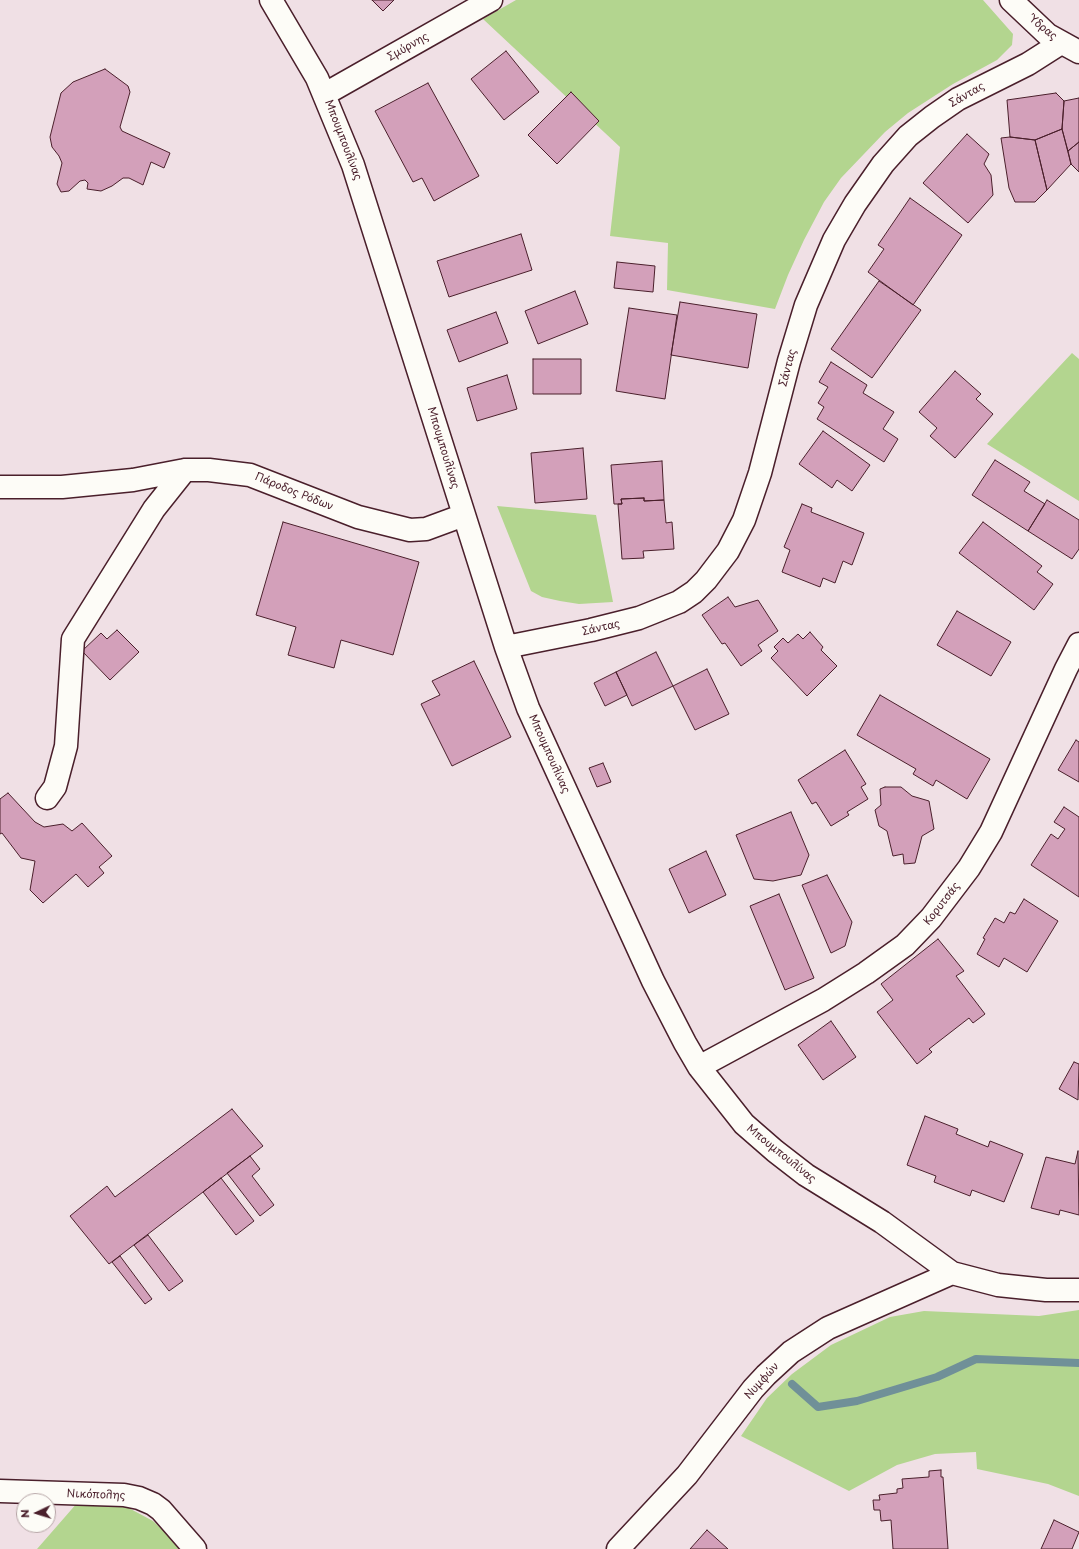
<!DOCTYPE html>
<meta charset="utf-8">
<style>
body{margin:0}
#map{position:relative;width:1079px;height:1549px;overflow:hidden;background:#f0e0e5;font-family:"Playpen Sans",sans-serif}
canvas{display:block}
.north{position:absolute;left:16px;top:1493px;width:40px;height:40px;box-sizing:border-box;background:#fdfcf7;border:1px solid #b5a4a5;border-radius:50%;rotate:266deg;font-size:11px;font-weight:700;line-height:16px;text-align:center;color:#4a1f2b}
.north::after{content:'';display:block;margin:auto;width:14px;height:18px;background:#4a1f2b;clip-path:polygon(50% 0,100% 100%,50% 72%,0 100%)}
</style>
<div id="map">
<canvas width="1079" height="1549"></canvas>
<div class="north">N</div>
</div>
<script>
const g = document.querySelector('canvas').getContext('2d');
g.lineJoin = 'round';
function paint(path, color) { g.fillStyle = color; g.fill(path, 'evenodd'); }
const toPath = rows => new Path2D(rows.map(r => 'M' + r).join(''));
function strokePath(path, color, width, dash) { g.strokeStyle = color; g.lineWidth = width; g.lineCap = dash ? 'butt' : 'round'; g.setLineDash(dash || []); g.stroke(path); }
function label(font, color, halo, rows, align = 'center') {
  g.font = font + ' "Playpen Sans",sans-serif'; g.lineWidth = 3; g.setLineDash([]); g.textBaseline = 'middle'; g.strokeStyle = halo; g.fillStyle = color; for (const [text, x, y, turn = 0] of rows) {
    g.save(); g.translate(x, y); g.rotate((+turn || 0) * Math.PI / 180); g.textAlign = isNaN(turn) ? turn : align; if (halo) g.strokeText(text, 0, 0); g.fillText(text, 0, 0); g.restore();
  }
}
const green = toPath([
 [516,0,983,0,1013,34,1012,45,997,60,953,84,908,113,885,132,841,178,824,202,804,240,788,275,775,309,667,290,668,243,610,236,620,147,483,19],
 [1072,353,1079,359,1079,501,987,444],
 [497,506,596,515,613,602,579,604,560,601,542,597,531,591],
 [1079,1310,1079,1496,1048,1484,977,1469,976,1452,935,1454,897,1465,849,1491,741,1436,767,1398,792,1374,831,1345,890,1317,924,1311,1039,1316],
 [78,1502,125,1506,153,1521,183,1549,37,1549]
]);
const stream = toPath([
 [792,1384,818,1407,857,1401,937,1377,976,1359,1079,1363]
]);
const building = toPath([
 [372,0,394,0,383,11,372,0],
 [506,51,539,92,504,120,471,79,506,51],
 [105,69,128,86,130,92,120,127,122,131,170,153,164,168,151,162,143,185,129,178,123,178,112,186,101,191,87,189,88,183,85,180,80,181,69,191,61,192,57,184,62,163,59,156,52,147,50,137,61,93,73,82,105,69],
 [428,83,479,176,434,201,422,178,413,182,375,111,428,83],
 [571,92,599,121,557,164,528,135,571,92],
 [1056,93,1064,101,1062,129,1035,140,1010,137,1007,100,1056,93],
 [1079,98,1079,142,1068,151,1062,129,1064,101,1079,98],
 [1062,129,1071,164,1047,190,1035,140,1062,129],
 [967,134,989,154,984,164,991,175,993,195,968,223,923,183,967,134],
 [1010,137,1035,140,1047,190,1035,202,1015,202,1009,188,1001,138,1010,137],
 [1079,142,1079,172,1071,164,1068,151,1079,142],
 [910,198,962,235,913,305,868,272,884,249,878,245,910,198],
 [521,234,532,270,449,297,437,261,521,234],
 [617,262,655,266,653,292,614,288,617,262],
 [879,281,921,310,872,378,831,349,879,281],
 [575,291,588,324,538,344,525,311,575,291],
 [680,302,757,314,748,368,671,355,680,302],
 [629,308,677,315,665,399,616,391,629,308],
 [496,312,508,343,459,362,447,330,496,312],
 [533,359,581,359,581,394,533,394,533,359],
 [831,362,867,385,863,393,894,412,883,429,898,439,884,462,817,419,824,407,818,403,828,387,819,382,831,362],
 [955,371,981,394,976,399,993,414,955,458,930,436,937,428,919,412,955,371],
 [507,375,517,409,477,421,467,388,507,375],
 [823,431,870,465,852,491,837,480,832,488,799,464,823,431],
 [583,448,587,499,535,503,531,453,583,448],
 [995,460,1030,482,1024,491,1045,504,1028,531,972,495,995,460],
 [662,461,664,500,644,501,644,498,621,499,622,504,614,504,611,465,662,461],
 [644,498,644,501,664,500,666,523,672,522,674,549,643,551,644,558,622,559,618,504,622,504,621,499,644,498],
 [1047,500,1079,520,1079,549,1072,559,1028,531,1047,500],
 [802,504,812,508,811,512,864,533,852,565,843,561,835,583,823,578,820,587,782,572,790,550,784,547,802,504],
 [283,522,419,562,393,655,341,640,334,668,288,655,296,627,256,615,283,522],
 [983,522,1042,566,1037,572,1053,584,1034,610,959,553,983,522],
 [728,597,735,607,758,600,778,631,758,645,762,651,741,666,725,643,722,644,702,615,728,597],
 [957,611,1011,642,991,676,937,645,957,611],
 [117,630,139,652,110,680,82,651,101,633,107,639,117,630],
 [810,632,823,647,821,650,837,666,807,696,771,658,778,651,774,647,783,638,788,643,798,634,803,639,810,632],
 [656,652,673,686,632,706,616,672,656,652],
 [474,661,511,737,452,766,421,704,440,695,432,681,474,661],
 [707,669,729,714,695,730,673,686,707,669],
 [616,672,627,695,605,706,594,683,616,672],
 [880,695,990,759,967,799,936,780,933,786,913,774,916,769,857,735,880,695],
 [1076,740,1079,742,1079,782,1058,770,1076,740],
 [845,750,866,784,861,787,868,799,847,812,849,815,831,826,816,802,812,804,798,780,845,750],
 [603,763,611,782,597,787,589,768,603,763],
 [885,787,901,787,912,796,929,801,934,829,922,836,915,863,904,864,903,854,893,856,887,831,879,826,875,810,881,805,880,789,885,787],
 [8,793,35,822,44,827,63,824,72,831,82,823,112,856,99,867,104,873,88,887,76,874,43,903,30,890,35,861,21,858,2,833,0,834,0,799,8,793],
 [1064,807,1079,817,1079,897,1031,865,1051,834,1058,839,1065,829,1054,822,1064,807],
 [791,812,809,855,801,875,773,881,754,879,736,835,791,812],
 [706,851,726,895,689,913,669,869,706,851],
 [827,875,852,922,845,946,831,953,802,885,827,875],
 [779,894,814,978,785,990,750,906,779,894],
 [1024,899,1058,921,1027,972,1004,958,999,967,977,954,985,939,983,938,995,918,1004,923,1010,912,1015,914,1024,899],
 [938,939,964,971,956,976,985,1014,973,1023,969,1018,929,1049,932,1052,917,1064,877,1012,893,1000,881,984,938,939],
 [831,1021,856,1057,823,1080,798,1045,831,1021],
 [1074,1062,1079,1064,1078,1100,1059,1089,1074,1062],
 [232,1109,263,1146,109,1264,70,1216,107,1186,115,1197,232,1109],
 [925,1116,958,1129,956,1134,988,1147,990,1141,1023,1154,1004,1202,972,1190,970,1196,934,1182,936,1176,907,1165,925,1116],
 [1078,1151,1079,1215,1060,1210,1059,1215,1031,1208,1046,1157,1075,1164,1078,1151],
 [250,1156,260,1169,252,1176,274,1205,260,1216,227,1173,250,1156],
 [221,1178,254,1221,236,1235,203,1192,221,1178],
 [148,1235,183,1281,169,1291,134,1245,148,1235],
 [120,1256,152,1299,145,1304,112,1262,120,1256],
 [941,1470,941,1477,943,1477,948,1549,893,1549,891,1520,881,1521,880,1510,874,1510,873,1500,880,1500,879,1495,897,1493,897,1489,903,1488,902,1479,929,1477,929,1471,941,1470],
 [1054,1520,1079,1532,1072,1549,1041,1549,1054,1520],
 [707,1530,728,1549,690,1549,707,1530]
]);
const minor = toPath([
 [271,0,317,78,353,165,506,647,528,708,653,981,685,1043,699,1067,744,1124,775,1151,806,1175,882,1222,952,1273,998,1285,1046,1290,1079,1290],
 [1011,0,1048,35,1079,52],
 [325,94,491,0],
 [0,487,62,487,133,480,185,470,209,470,250,475,358,517,410,530,426,529,464,515],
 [506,647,591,630,639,618,679,602,694,592,706,580,728,551,744,520,760,473,789,361,806,305,834,240,855,204,883,164,908,136,932,117,958,99,1028,64,1061,43],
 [47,798,55,787,66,746,73,639,154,509,185,470],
 [699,1067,823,1000,866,973,905,945,931,918,969,868,991,832,1066,669,1079,644],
 [0,1491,124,1495,139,1498,153,1504,161,1510,195,1549],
 [618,1549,687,1475,753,1389,766,1375,791,1352,828,1328,952,1273]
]);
const streetNames = [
 ["Ύδρας",1043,28,39],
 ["Σμύρνης",408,47,-30],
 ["Σάντας",967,95,-30],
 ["Μπουμπουλίνας",343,140,69],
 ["Σάντας",788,368,-75],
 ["Μπουμπουλίνας",443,448,73],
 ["Πάροδος Ρόδων",294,492,22],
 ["Σάντας",601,628,-13],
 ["Μπουμπουλίνας",549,754,66],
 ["Κορυτσάς",942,904,-52],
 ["Μπουμπουλίνας",781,1154,39],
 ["Νυμφών",762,1381,-48],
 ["Νικόπολης",96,1495,2]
];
paint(green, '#b3d58f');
strokePath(stream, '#709098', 8);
paint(building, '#d3a0ba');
strokePath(building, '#4a1f2b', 1);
strokePath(minor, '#4a1f2b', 25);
strokePath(minor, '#fdfcf7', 22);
label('11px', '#4a1f2b', '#fdfcf7', streetNames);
</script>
